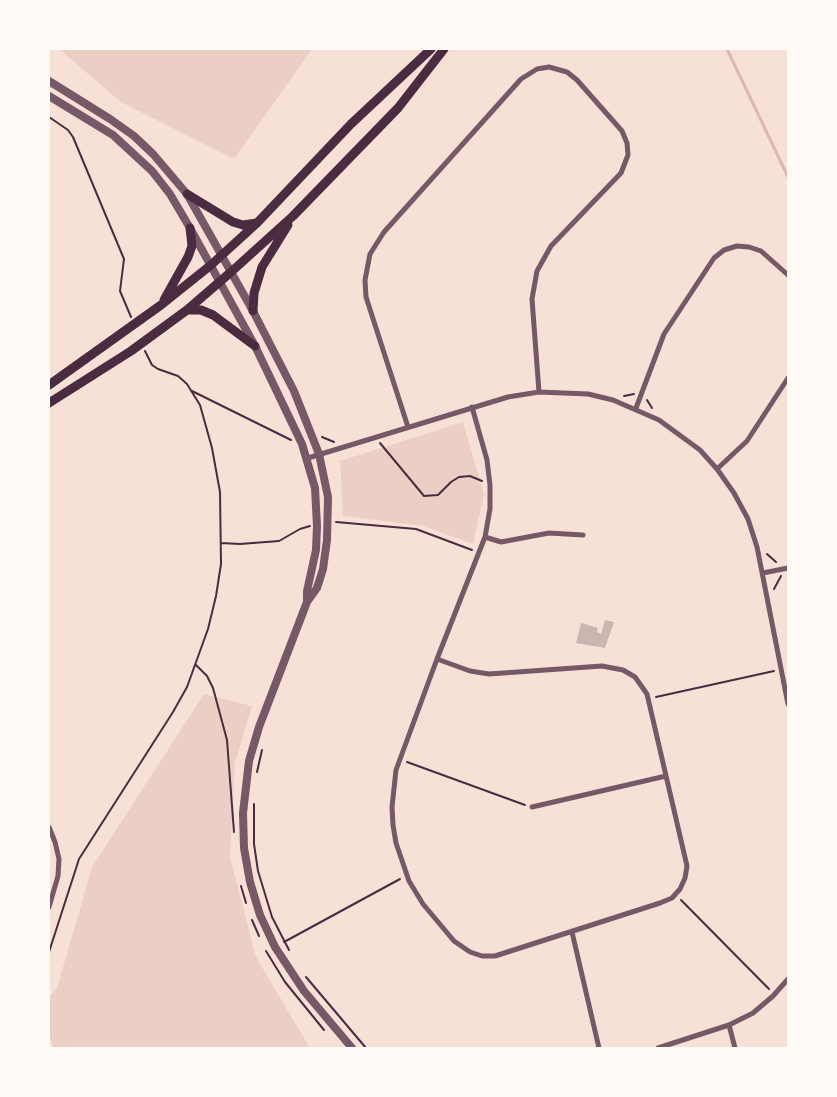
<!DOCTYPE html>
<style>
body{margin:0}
#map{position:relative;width:837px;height:1097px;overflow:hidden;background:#f7e1d7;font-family:"Nunito Sans",sans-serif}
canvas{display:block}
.frame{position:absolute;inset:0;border:50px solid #fffaf5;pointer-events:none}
</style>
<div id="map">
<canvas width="837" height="1097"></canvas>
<div class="frame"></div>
</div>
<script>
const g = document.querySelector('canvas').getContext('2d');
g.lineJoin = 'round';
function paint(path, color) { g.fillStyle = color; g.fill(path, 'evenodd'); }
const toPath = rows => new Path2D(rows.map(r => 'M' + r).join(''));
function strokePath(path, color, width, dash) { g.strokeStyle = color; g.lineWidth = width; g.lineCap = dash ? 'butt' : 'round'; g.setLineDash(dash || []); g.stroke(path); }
const green = toPath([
 [59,49,312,49,234,159,121,102],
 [463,422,484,494,473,544,423,526,343,516,340,461],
 [204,694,252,706,235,763,230,857,256,957,310,1048,53,1048,49,1032,49,997,57,988,92,867]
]);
const stream = toPath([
 [727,49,788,177]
]);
const building = toPath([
 [605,620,614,622,605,648,576,643,581,623,598,628,597,632,601,634]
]);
const path = toPath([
 [49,117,68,130,73,137,124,259,120,291,131,317],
 [192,391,291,440],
 [624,396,634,394],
 [647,400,652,408],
 [322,437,334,442],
 [380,443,424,496,438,495,451,482,459,477,470,476,482,481],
 [336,522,416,529,472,550],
 [221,543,240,544,279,541,300,529,310,526],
 [767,554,776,562],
 [774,589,781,576],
 [196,665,207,676,213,688,227,740,234,832],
 [656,697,774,671],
 [407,762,525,805],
 [257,772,262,750],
 [254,804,254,844,258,871,272,917,289,950],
 [241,886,246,903],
 [681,900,769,989],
 [252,920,259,936],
 [284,942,400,879],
 [266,951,285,982,324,1030],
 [49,952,79,859,173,712,187,687,208,629,216,596,221,564,220,492,212,448,200,405,187,384,178,376,158,369,152,365,145,351],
 [306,977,366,1048]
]);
const minor = toPath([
 [636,408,664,334,714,258,724,250,737,246,749,247,761,251,788,275],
 [408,427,366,297,365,280,370,254,384,232,521,79,537,69,549,67,567,72,577,80,622,131,627,143,628,155,621,173,551,246,537,271,532,299,539,392],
 [308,458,508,397,539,392,588,394,613,400,659,420,700,450,717,469,734,493,748,519,757,547,788,704],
 [717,469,747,441,788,378],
 [485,537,501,542,549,533,583,535],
 [763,573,788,568],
 [437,659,396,770,392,807,393,825,396,843,409,881,423,904,454,941,470,952,482,956,495,956,660,903,672,898,680,889,685,878,687,866,647,694,635,677,623,670,602,666,489,674,470,671,437,659,485,537,490,509,490,485,487,460,472,407],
 [532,807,666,776],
 [49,827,55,842,59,859,58,876,49,907],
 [572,932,599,1048],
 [729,1025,735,1048],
 [658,1048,729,1025,753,1013,773,996,788,979]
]);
const tertiary = toPath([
 [49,81,110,119,134,136,153,154,187,194,253,311,294,391,319,454,328,497,327,540,323,569,317,588,307,602,259,727,249,761,243,813,244,848,250,882,260,915,275,947,304,991,352,1048],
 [49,96,113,135,152,171,170,194,190,228,255,346,302,444,315,488,317,526,316,550,307,591,307,602]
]);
const primary = toPath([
 [187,194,233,222,243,225,257,223],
 [164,300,188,257,192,246,190,228],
 [187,310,201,310,213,315,255,346],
 [253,311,254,293,262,267,288,225],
 [49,385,161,305,211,265,257,223,351,124,431,49],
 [49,403,131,351,187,310,231,272,293,216,398,108,444,49]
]);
paint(green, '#ebcfc5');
strokePath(stream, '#dcb8b0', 3);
paint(building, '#ccb4b1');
strokePath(path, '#4a2c40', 2);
strokePath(minor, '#755966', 5);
strokePath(tertiary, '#755966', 8);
strokePath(primary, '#4a2c40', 9);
</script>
